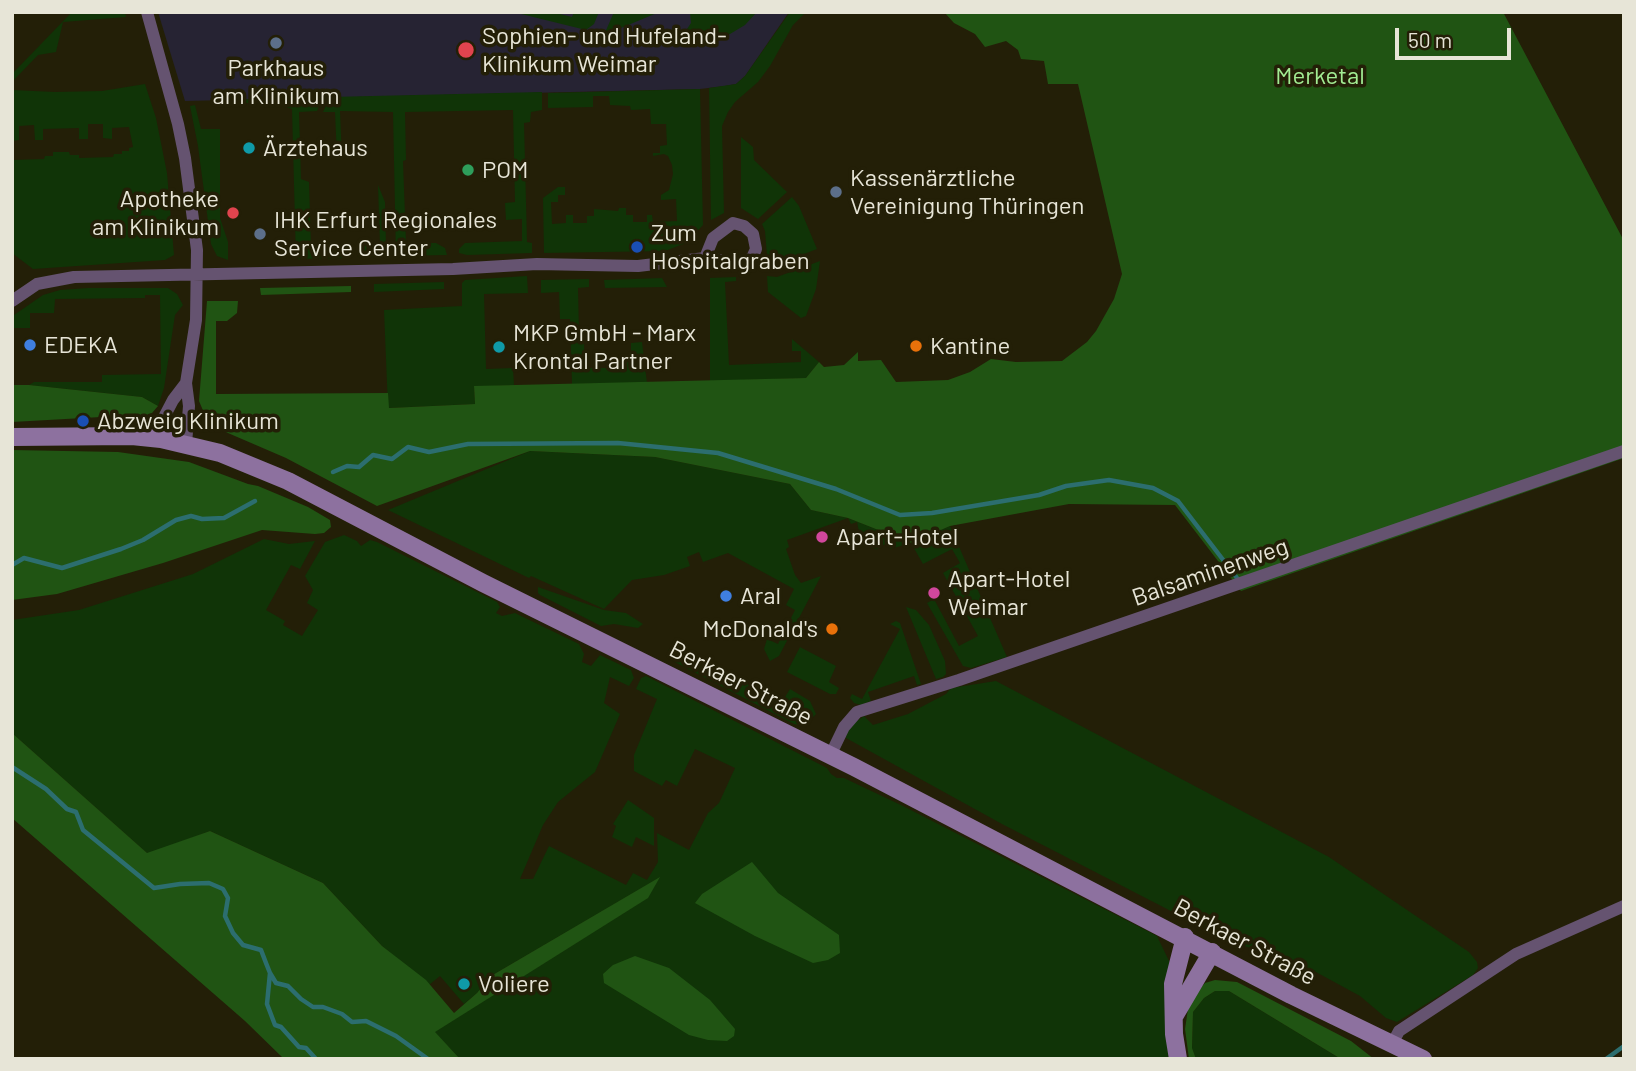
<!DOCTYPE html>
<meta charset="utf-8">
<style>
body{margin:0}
#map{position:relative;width:1636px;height:1071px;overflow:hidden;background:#231f07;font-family:Barlow,sans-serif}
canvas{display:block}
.frame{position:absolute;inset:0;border:14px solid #e7e5d7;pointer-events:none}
.scale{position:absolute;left:1395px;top:28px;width:116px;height:32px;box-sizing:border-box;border:4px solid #e7e5d7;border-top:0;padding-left:9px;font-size:21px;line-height:24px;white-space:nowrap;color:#e7e5d7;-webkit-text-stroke:5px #231f07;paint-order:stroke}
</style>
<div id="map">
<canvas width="1636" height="1071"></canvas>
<div class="frame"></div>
<div class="scale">50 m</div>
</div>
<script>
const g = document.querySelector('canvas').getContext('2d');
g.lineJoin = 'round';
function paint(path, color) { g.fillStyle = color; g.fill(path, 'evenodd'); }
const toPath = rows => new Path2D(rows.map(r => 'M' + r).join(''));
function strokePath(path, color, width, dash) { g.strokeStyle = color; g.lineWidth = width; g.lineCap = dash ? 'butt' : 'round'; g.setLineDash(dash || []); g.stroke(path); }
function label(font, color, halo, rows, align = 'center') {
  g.font = font + ' Barlow,sans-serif'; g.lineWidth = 7; g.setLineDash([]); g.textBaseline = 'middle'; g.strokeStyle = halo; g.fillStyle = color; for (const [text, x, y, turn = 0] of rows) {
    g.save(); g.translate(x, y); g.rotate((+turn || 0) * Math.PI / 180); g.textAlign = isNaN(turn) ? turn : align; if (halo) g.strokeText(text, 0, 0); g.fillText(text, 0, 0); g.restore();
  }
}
const medical = toPath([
 [158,12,789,12,745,76,736,84,725,86,700,89,185,101]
]);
const green = toPath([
 [72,12,125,12,126,17,63,22,56,52,38,55,12,82,12,74],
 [513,12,552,12,572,17,574,12,599,12,594,24,586,30],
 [614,12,656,12,657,13,604,35],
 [690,12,757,12,745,25,730,34,703,41,652,45,683,35,691,23],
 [790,12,806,12,793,25,770,66,758,82,735,102,728,112,722,126,724,213,711,220,709,88,736,84,745,76],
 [145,84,156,118,167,173,174,255,165,260,33,269,12,253,12,160,44,159,45,156,53,156,53,152,69,152,70,155,79,155,79,158,113,157,114,154,122,154,122,151,129,151,129,148,133,147,129,127,112,128,112,139,103,138,103,124,88,124,88,139,79,139,79,128,43,129,43,140,35,140,34,125,19,126,19,140,12,141,12,90,55,92,102,91],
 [700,89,703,225,686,243,665,251,544,253,543,198,558,187,565,187,565,195,558,195,558,202,551,202,552,224,566,223,566,215,573,215,573,223,587,223,587,216,594,216,594,209,618,211,619,208,626,208,626,215,633,215,633,222,647,222,647,215,652,215,653,222,677,221,676,199,661,200,661,195,669,190,673,174,672,165,668,156,664,154,653,156,653,153,660,153,660,146,667,145,666,124,651,124,650,109,631,110,630,106,610,105,609,96,593,96,593,107,548,108,548,93],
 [542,92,542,110,531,112,530,122,524,123,527,242,532,243,532,253,467,255,459,253,459,249,465,243,522,241,522,219,506,220,505,203,515,202,513,110,405,112,406,160,403,161,406,243,436,243,445,248,447,255,396,256,393,112,340,111,342,158,337,157,335,112,323,112,330,97],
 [323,97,317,111,299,112,301,179,309,182,311,247,343,246,342,258,296,259,292,109,278,104,219,102,219,100],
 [195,105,201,129,220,129,220,218,228,242,228,260,217,256,211,244,198,146,190,106],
 [741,137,753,147,754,160,787,192,758,219,741,208],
 [378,185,385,202,386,246,381,257,358,257,358,246,380,245],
 [792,197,799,206,817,249,768,268,765,231,762,224],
 [820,261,816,289,806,316,801,318,768,292,767,276,777,277],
 [527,276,528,293,484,294,486,369,513,368,514,385,474,387,475,404,388,408,384,310,462,306,462,283,465,280],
 [736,277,736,281,725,282,729,365,801,362,801,351,792,351,792,339,819,362,806,378,710,381,710,278],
 [662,278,667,287,605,288,604,280],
 [589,279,589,287,578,288,579,333,590,333,590,342,584,343,585,368,608,368,608,355,631,355,631,343,642,342,647,383,572,384,570,319,560,319,559,292,541,293,541,280],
 [444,282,444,289,374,292,374,284],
 [88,288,168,288,177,294,183,305,175,315,164,388,158,406,142,397,29,385,34,382,102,382,102,375,161,374,160,295,145,295,145,298,55,299,54,313,30,313,30,328,14,328,14,315,43,295,60,290],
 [530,451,655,457,790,484,811,510,848,518,911,543,950,526,1007,657,971,668,963,666,927,603,934,599,959,646,978,636,943,573,960,563,952,549,923,564,911,543,890,549,887,543,877,549,862,546,857,522,851,524,848,518,787,540,789,547,786,549,795,575,801,583,821,576,779,656,770,661,764,649,767,639,778,644,795,610,786,605,794,589,728,553,703,562,699,552,687,557,690,566,664,575,632,580,604,609,531,576,529,578,388,510],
 [344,535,357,541,361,546,370,540,377,542,497,602,500,607,496,613,502,616,515,613,579,644,584,654,582,662,591,666,600,655,631,670,634,678,629,686,610,677,604,703,620,714,595,772,558,802,543,825,520,879,533,879,549,846,626,885,633,873,647,880,658,862,657,833,689,850,708,813,719,803,735,768,695,749,677,786,666,780,662,786,634,771,634,755,657,699,636,689,641,678,646,676,827,768,831,774,837,778,844,778,903,806,1157,936,1170,963,1165,1026,1169,1059,460,1059,434,1032,647,898,659,878,491,976,477,993,464,1004,440,976,429,985,382,946,323,883,210,831,148,854,12,733,12,620,79,610,193,574,264,539,289,544,315,541,300,569,291,565,266,610,285,621,283,625,302,636,318,610,307,603,313,590,305,576,325,542],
 [538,587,604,610,626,613,643,624,638,628,614,624,601,626,540,595,538,593],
 [906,607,916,610,929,625,945,661,946,674,943,677,936,679],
 [896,621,900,623,921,684,917,685,914,676,868,692,871,701,861,705,854,703,850,698,852,694,862,699,900,629,890,624],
 [674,646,782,702,790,689,810,701,816,714,809,722,800,725,794,724,671,660,668,650],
 [800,647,836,666,829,682,839,688,836,694,830,694,787,672],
 [996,681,1329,857,1469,952,1477,962,1478,968,1473,975,1397,1022,1386,1018,1360,996,1314,971,1272,954,1233,943,1002,824,846,738,847,728,864,716,873,725,908,714,946,694,951,688],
 [628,800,654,818,654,846,636,837,632,847,612,837,616,826,613,824],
 [1215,991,1229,991,1341,1059,1196,1059,1192,1049,1193,1012,1204,998]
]);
const forest = toPath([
 [944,12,1503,12,1624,241,1624,458,1241,591,1175,505,1069,504,950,526,911,543,848,518,811,510,790,484,655,457,530,451,377,506,286,458,214,427,207,420,199,401,207,301,238,301,237,313,227,321,216,321,216,394,388,393,389,408,475,404,474,386,806,378,819,362,824,367,844,365,858,352,858,361,881,360,896,382,948,380,970,372,991,359,1016,362,1062,361,1087,342,1096,331,1114,299,1122,274,1078,84,1048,84,1044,61,1021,59,1018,50,1006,41,985,47,975,34,954,23],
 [351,286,351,292,261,295,260,288],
 [12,385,29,385,142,397,158,406,152,413,142,417,119,416,12,422],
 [12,450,118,452,189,462,248,484,258,486,308,507,330,520,331,527,324,533,315,534,262,530,163,563,57,594,12,600],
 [12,733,147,853,210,831,323,883,382,946,426,980,454,1013,477,993,491,976,660,877,648,898,435,1032,460,1059,284,1059,245,1021,12,818],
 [752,862,778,893,839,935,840,953,828,960,813,963,755,936,695,903,702,894],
 [635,956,669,968,710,1000,735,1029,734,1036,727,1041,708,1040,689,1035,604,983,603,974,613,965],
 [1215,980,1237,982,1351,1041,1374,1059,1341,1059,1229,991,1215,991,1204,998,1193,1012,1192,1048,1196,1059,1189,1059,1185,1029,1188,1009,1195,994,1205,983]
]);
const stream = toPath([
 [333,472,347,466,359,467,373,455,392,459,408,447,429,452,468,444,618,443,718,453,836,489,900,515,932,513,1039,495,1066,486,1109,480,1153,488,1178,501,1237,578],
 [12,565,24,558,62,568,121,549,143,540,176,520,191,516,202,519,224,518,255,501],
 [12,767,46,789,67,809,76,812,83,830,154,888,180,884,209,883,223,889,228,898,225,916,233,933,243,945,261,950,266,963,270,973,267,1004,275,1025,281,1027,299,1047,306,1048,316,1059],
 [270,973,276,983,288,986,301,999,313,1007,323,1007,342,1014,352,1022,366,1021,396,1036,428,1059],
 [1606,1059,1624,1046]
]);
const street = toPath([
 [147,12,178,124,185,158,197,250,196,320,186,383,189,406,186,444],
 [12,301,37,284,74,277,453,269,537,264,638,266,705,258,740,263,752,258,756,249,753,234,744,226,733,223,713,238,705,258],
 [161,439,162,421,173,400,186,383],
 [830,756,844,727,857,712,959,680,1624,451],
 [1392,1044,1399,1031,1516,954,1624,906]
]);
const secondary = toPath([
 [12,437,132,436,161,439,220,453,288,481,483,583,854,767,1291,995,1423,1059],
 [1175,1015,1212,952],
 [1178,1059,1174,1034,1173,984,1185,937]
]);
const markers = [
 [276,43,7,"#5c6f8a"],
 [466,50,9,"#e0444e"],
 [249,148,7,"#0f9aa8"],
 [468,170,7,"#2e9e5b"],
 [836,192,7,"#5c6f8a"],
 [233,213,7,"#e0444e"],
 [260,234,7,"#5c6f8a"],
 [637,247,7,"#1a4fb4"],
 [30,345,7,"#3f7fe0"],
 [916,346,7,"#e8710a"],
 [499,347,7,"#0f9aa8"],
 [83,421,7,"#1a4fb4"],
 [822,537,7,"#d1479c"],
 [934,593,7,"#d1479c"],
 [726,596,7,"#3f7fe0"],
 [832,629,7,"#e8710a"],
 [464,984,7,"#0f9aa8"]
];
const poiNames = [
 ["Sophien- und Hufeland-",482,36],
 ["Klinikum Weimar",482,64],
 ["Parkhaus",276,68,"center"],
 ["am Klinikum",276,96,"center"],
 ["Ärztehaus",263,148],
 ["POM",482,170],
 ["Kassenärztliche",850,178],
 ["Vereinigung Thüringen",850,206],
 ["Apotheke",219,199,"right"],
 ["am Klinikum",219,227,"right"],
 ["IHK Erfurt Regionales",274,220],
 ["Service Center",274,248],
 ["Zum",651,233],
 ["Hospitalgraben",651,261],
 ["MKP GmbH - Marx",513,333],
 ["Krontal Partner",513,361],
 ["EDEKA",44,345],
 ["Kantine",930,346],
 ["Abzweig Klinikum",97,421],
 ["Apart-Hotel",836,537],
 ["Apart-Hotel",948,579],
 ["Weimar",948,607],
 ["Aral",740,596],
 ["McDonald's",818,629,"right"],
 ["Voliere",478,984]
];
const parkNames = [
 ["Merketal",1320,76]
];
const streetNames = [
 ["Balsaminenweg",1210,572,-19],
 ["Berkaer Straße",741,683,27],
 ["Berkaer Straße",1245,942,28]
];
paint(medical, '#262333');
paint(green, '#103407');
paint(forest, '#205413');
strokePath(stream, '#2c6e6f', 4.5);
strokePath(street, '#655370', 12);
strokePath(secondary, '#8d719f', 18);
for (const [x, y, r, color] of markers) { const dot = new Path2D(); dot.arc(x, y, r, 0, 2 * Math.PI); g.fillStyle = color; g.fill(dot); strokePath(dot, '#231f07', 2.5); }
label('24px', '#e7e5d7', '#231f07', poiNames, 'left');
label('24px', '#a3ed93', '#231f07', parkNames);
label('24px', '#e7e5d7', '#231f07', streetNames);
</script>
